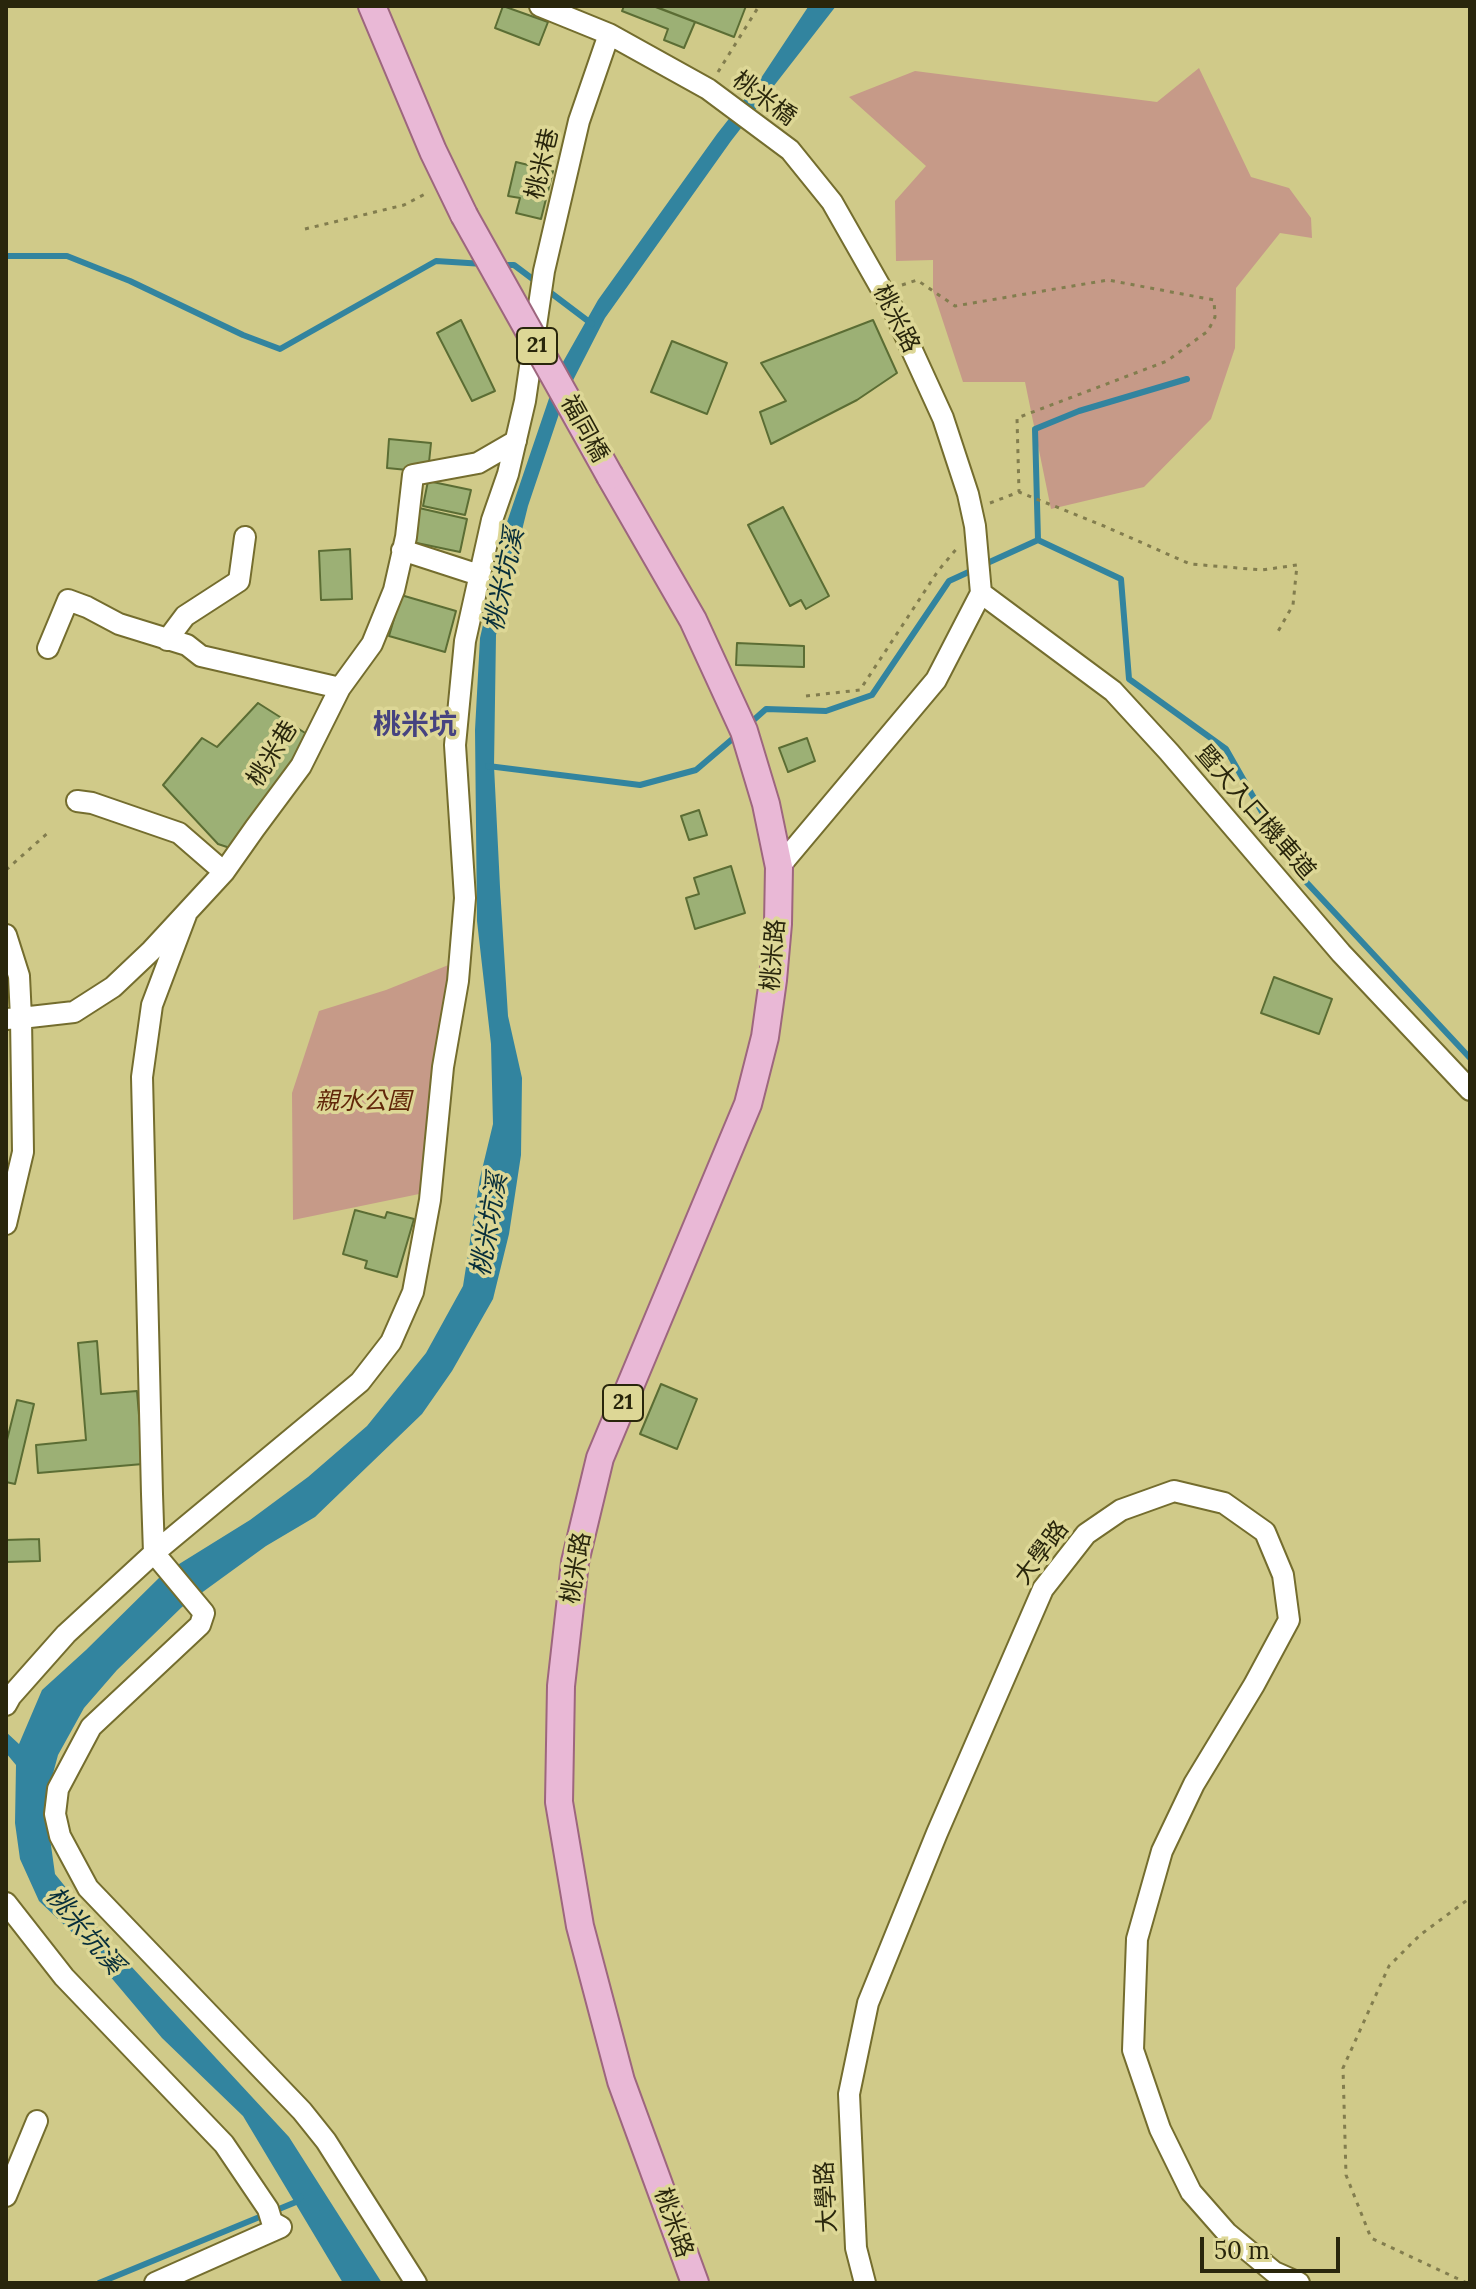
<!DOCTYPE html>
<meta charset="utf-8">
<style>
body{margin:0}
#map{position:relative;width:1476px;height:2289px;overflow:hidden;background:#d0ca89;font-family:Lora,serif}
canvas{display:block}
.frame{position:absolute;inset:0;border:8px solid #29260c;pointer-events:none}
.scale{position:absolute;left:1200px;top:2237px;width:140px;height:36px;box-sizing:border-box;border:4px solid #29260c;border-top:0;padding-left:10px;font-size:24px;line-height:28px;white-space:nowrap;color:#29260c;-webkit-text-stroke:6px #ddd796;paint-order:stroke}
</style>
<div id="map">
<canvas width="1476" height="2289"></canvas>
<div class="frame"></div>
<div class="scale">50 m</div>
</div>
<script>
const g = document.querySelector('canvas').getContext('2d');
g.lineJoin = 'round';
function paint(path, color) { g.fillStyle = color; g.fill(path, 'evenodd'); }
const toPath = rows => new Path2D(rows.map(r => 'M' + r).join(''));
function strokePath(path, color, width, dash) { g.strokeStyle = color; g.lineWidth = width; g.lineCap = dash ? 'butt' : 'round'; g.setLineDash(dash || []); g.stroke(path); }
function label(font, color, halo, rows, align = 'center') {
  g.font = font + ' Lora,"Noto Sans TC",serif'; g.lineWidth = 7; g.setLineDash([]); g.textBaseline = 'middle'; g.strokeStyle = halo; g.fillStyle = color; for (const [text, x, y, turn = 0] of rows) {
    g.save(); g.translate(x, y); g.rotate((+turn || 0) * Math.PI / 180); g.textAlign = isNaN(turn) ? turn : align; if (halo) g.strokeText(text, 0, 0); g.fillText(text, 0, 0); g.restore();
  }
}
const green = toPath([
 [1199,68,1251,177,1289,188,1311,218,1312,238,1280,233,1236,288,1235,348,1211,419,1144,487,1051,509,1025,382,963,382,933,291,933,260,896,261,895,201,926,166,849,97,915,71,1157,102],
 [456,962,424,1193,293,1220,292,1093,319,1011,386,990]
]);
const water = toPath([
 [836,6,731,141,605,318,565,396,528,506,496,635,494,766,500,887,508,1016,522,1078,521,1155,509,1234,493,1299,452,1371,422,1414,315,1517,266,1546,182,1607,117,1670,84,1708,58,1755,47,1796,49,1831,55,1874,117,1951,289,2137,382,2283,343,2283,243,2116,162,2038,77,1937,39,1901,20,1859,15,1823,16,1765,6,1753,6,1732,19,1744,42,1690,86,1650,163,1574,250,1520,308,1477,367,1426,426,1353,463,1286,480,1178,493,1124,491,1044,477,921,475,730,480,638,505,528,559,369,598,300,717,134,761,78,808,7]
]);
const stream = toPath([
 [6,256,67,256,130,281,243,335,280,349,436,261,484,264],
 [499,265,514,265,538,283],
 [547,290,592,324],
 [1038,540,1035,429,1079,411,1187,379],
 [983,565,1038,540,1121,579,1129,679,1226,749,1295,870,1470,1058],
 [748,725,766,709,826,711,872,695,949,581,973,570],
 [488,766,640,785,696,770,737,735],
 [99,2283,296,2202,301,2197]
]);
const building = toPath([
 [503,6,548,22,539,45,495,28,503,6],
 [624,6,653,6,695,22,684,48,664,40,668,29,622,11,624,6],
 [654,6,746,6,734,37,654,6],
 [516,162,553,171,541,219,516,213,520,198,508,196,516,162],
 [461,320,495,391,472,401,437,333,461,320],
 [873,320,897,373,857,400,771,444,760,412,786,401,761,363,873,320],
 [672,341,727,363,707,414,651,392,672,341],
 [389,439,431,443,428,472,387,468,389,439],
 [428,481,471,490,465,515,423,506,428,481],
 [783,507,829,596,806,609,801,600,790,606,748,525,783,507],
 [419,508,467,519,460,552,412,542,419,508],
 [350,549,352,599,321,600,319,551,350,549],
 [401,595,456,611,445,652,389,636,401,595],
 [737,643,804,646,804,667,736,665,737,643],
 [258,703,313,738,233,849,218,844,163,785,202,738,217,747,258,703],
 [807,738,815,761,788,772,779,748,807,738],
 [699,810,707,835,689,840,681,816,699,810],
 [731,866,745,913,695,929,686,898,699,894,694,878,731,866],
 [1274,977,1332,999,1319,1034,1261,1013,1274,977],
 [355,1210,385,1218,387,1212,414,1219,397,1277,365,1268,367,1261,343,1254,355,1210],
 [97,1341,101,1394,137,1391,143,1464,38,1473,36,1445,86,1440,78,1343,97,1341],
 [661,1384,697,1399,677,1449,640,1434,661,1384],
 [17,1400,34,1404,15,1484,6,1482,6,1444,17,1400],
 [39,1539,40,1561,6,1562,6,1540,39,1539]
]);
const path = toPath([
 [718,72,759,6],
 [305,229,404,205,427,193],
 [902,285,917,280,955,306,1108,280,1214,300,1215,317,1208,331,1167,361,1017,418,1019,492],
 [990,503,1019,492,1104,526,1190,564,1262,570,1297,565,1293,605,1276,635],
 [806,696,860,690,938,571,958,547],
 [6,870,50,831],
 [1467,2283,1371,2238,1346,2175,1343,2068,1389,1966,1420,1935,1470,1898]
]);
const minor = toPath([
 [540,6,609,34,708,89,790,150,832,202,894,311,943,418,968,494,975,526,981,593,936,680,779,867],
 [402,550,479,575],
 [981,593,1113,691,1169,752,1341,953,1470,1090],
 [167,640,185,616,239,581,245,537],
 [48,648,68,600,87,607,119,624,187,645,201,656,340,688],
 [77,801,92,803,179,833,224,872],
 [186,915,152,1005,142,1077,152,1494,154,1553,204,1613,200,1625,91,1727,58,1789,55,1814,60,1836,88,1888,302,2111,326,2141,416,2283],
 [6,935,19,976,21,1018,74,1012,113,987,151,951,224,872,255,828,301,766,340,688,372,644,394,590,406,537,413,475,478,463,516,441],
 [6,1019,21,1018,23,1152,6,1224],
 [6,1705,11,1696,66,1634,154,1553,360,1382,391,1342,413,1292,430,1200,443,1067,458,981,465,898,455,745,465,641,492,520,508,474,525,401,544,271,579,121,609,34],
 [6,1903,64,1977,224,2144,268,2209,272,2222,281,2227,155,2283],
 [6,2196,37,2121],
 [865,2283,856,2248,849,2094,868,2003,937,1833,1043,1589,1086,1534,1121,1510,1174,1491,1224,1503,1265,1532,1283,1575,1289,1620,1254,1685,1194,1784,1162,1851,1137,1939,1133,2050,1160,2129,1191,2192,1227,2233,1274,2272,1299,2283]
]);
const major = toPath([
 [372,6,433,151,464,215],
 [610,476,693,620,744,731,766,804,779,867,778,924,773,980,765,1037,748,1104,600,1458,575,1562,561,1686,559,1802,580,1926,621,2081,695,2283]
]);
const majorBridge = toPath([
 [464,215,610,476]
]);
const shields = [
 [537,346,40],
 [623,1403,40]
];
const shieldNames = [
 ["21",537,346],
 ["21",623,1403]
];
const streetNames = [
 ["桃米橋",764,99,37],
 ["桃米巷",543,164,-77],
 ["桃米路",896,319,63],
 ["福同橋",584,429,61],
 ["桃米巷",273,754,-58],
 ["暨大入口機車道",1255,813,49],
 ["桃米路",774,955,-85],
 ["大學路",1042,1553,-53],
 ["桃米路",577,1568,-80],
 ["大學路",827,2197,-93],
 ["桃米路",673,2223,71]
];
const parkNames = [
 ["親水公園",363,1102]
];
const waterNames = [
 ["桃米坑溪",505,580,-78],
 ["桃米坑溪",490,1225,-80],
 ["桃米坑溪",84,1931,50]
];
const quarterNames = [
 ["桃米坑",415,726]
];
paint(green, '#c69a88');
paint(water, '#32849f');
strokePath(stream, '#32849f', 6);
paint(building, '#9cb075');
strokePath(building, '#5b6d34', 2);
strokePath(minor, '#746d2e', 24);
strokePath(major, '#9d667e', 30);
strokePath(path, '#827d4e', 3, [4, 6]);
strokePath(minor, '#fff', 20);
strokePath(major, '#e9b8d6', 26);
strokePath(majorBridge, '#9d667e', 30, []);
strokePath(majorBridge, '#e9b8d6', 26);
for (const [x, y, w] of shields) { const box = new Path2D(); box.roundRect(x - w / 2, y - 18, w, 36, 6); g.fillStyle = '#ddd796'; g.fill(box); strokePath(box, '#29260c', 2); }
label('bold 22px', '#29260c', null, shieldNames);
label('24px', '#29260c', '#ddd796', streetNames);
label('italic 24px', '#622709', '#ddd796', parkNames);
label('italic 26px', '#072e3a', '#ddd796', waterNames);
label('bold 28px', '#464380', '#ddd796', quarterNames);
</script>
